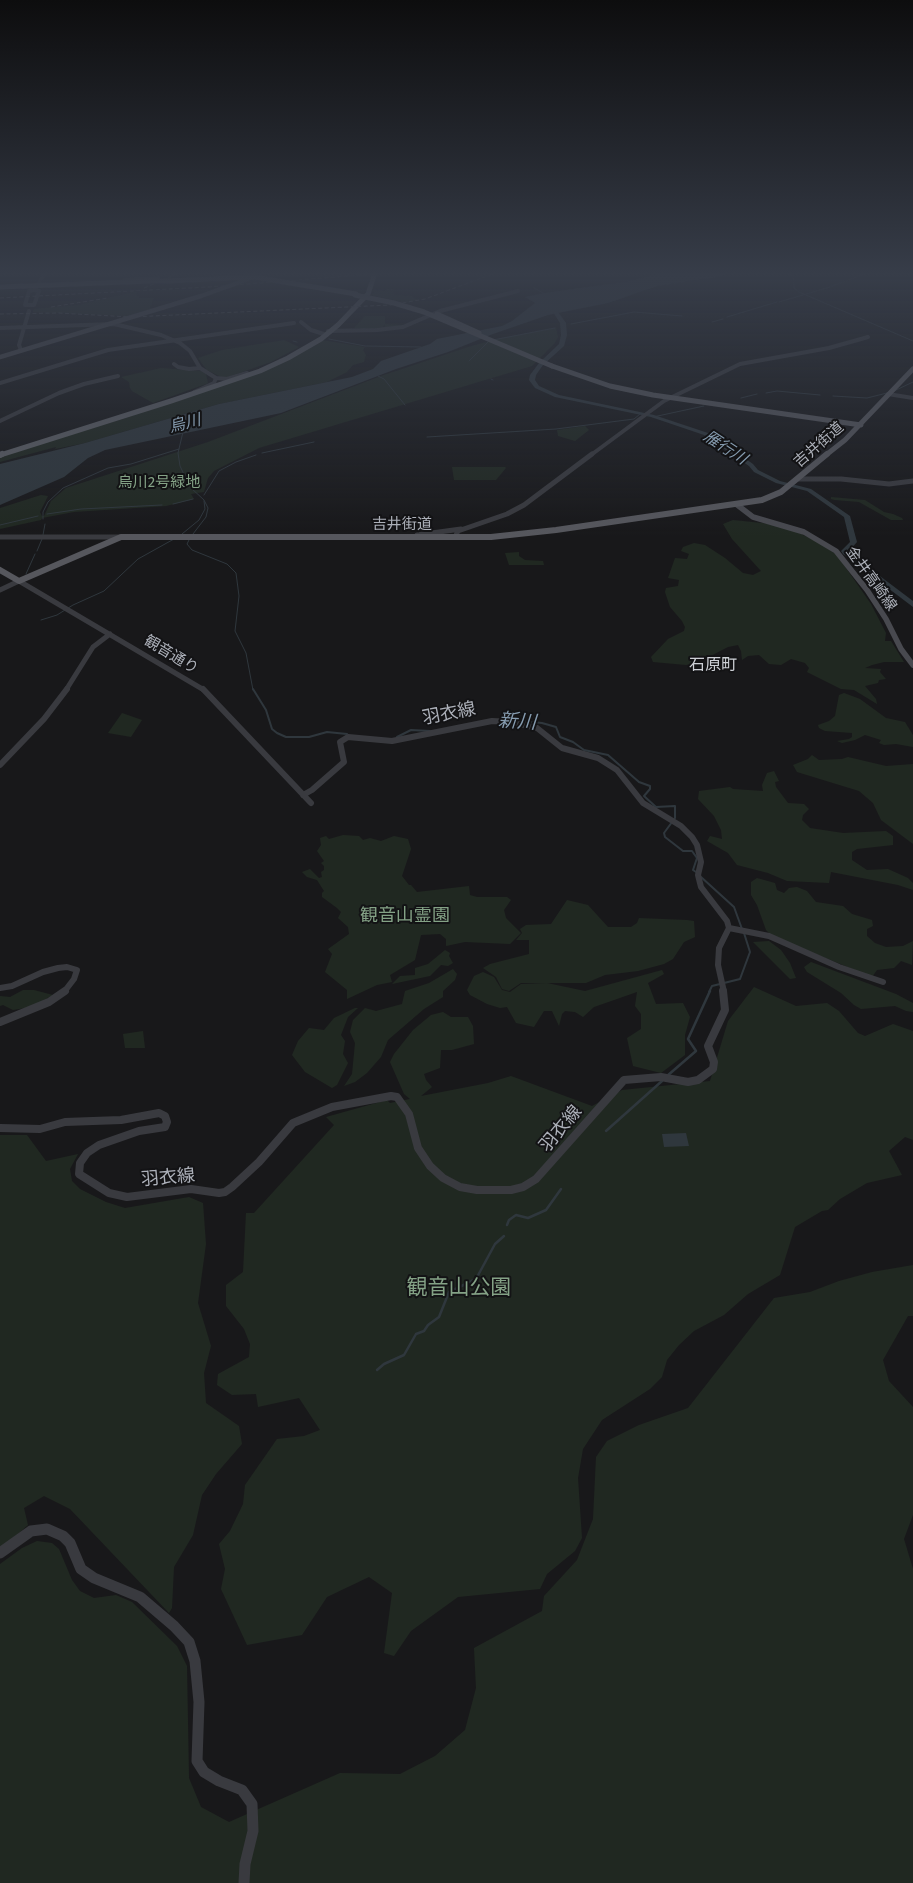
<!DOCTYPE html>
<meta charset="utf-8">
<style>
body{margin:0}
canvas{display:block;background:#18181a}
</style>
<canvas width="913" height="1883"></canvas>
<script>
const g = document.querySelector('canvas').getContext('2d');
g.lineJoin = 'round';
function paint(path, color) { g.fillStyle = color; g.fill(path, 'evenodd'); }
const toPath = rows => new Path2D(rows.map(r => 'M' + r).join(''));
function strokePath(path, color, width, dash) { g.strokeStyle = color; g.lineWidth = width; g.lineCap = dash ? 'butt' : 'round'; g.setLineDash(dash || []); g.stroke(path); }
function label(font, color, halo, rows, align = 'center') {
  g.font = font + ' "Fira Sans","Noto Sans JP",sans-serif'; g.lineWidth = 4; g.setLineDash([]); g.textBaseline = 'middle'; g.strokeStyle = halo; g.fillStyle = color; for (const [text, x, y, turn = 0] of rows) {
    g.save(); g.translate(x, y); g.rotate((+turn || 0) * Math.PI / 180); g.textAlign = isNaN(turn) ? turn : align; if (halo) g.strokeText(text, 0, 0); g.fillText(text, 0, 0); g.restore();
  }
}
const green = toPath([
 [388,289,396,290,393,293,395,295,411,296,418,300,407,303,371,295,374,293,373,290,386,291],
 [133,292,138,292,136,296,139,296,139,298,154,298,150,308,151,309,128,316,33,312,34,309,78,305],
 [365,316,385,316,385,324,404,325,384,329,385,324,383,327,373,329,354,328],
 [556,328,558,337,554,344,532,366,259,448,214,471,208,478,204,492,191,494,194,499,166,506,74,512,42,518,41,520,0,529,0,508,41,495,48,496,40,512,42,516,44,516,51,501,66,488,208,442,381,376,468,347,501,338],
 [284,340,299,347,271,362,228,377,221,377,207,370,203,371,206,374,208,383,206,384,153,403,132,391,130,388,129,382,121,377,161,368,201,371,206,369,198,358,222,350],
 [322,340,365,347,363,350,366,355,364,362,353,365,347,372,327,382,219,404,85,443,55,449,56,447,0,462,0,456,126,418,239,379],
 [585,426,589,430,575,441,558,436,557,430],
 [452,467,505,467,506,468,496,480,454,480],
 [831,497,865,500,884,512,893,514,902,518,903,520,891,520,859,502,835,500,831,499],
 [733,520,772,524,795,531,818,542,837,555,871,604,886,633,885,641,891,641,904,662,884,662,872,665,865,668,881,669,880,672,886,679,879,680,878,683,865,686,876,699,877,704,854,690,841,689,807,672,809,668,805,663,791,659,781,665,769,664,759,655,748,656,742,660,741,651,738,645,728,647,699,662,686,665,653,662,651,657,668,639,684,631,685,627,682,621,670,607,665,592,666,588,678,586,679,580,668,578,675,558,687,559,689,554,681,551,683,547,694,543,705,545,725,558,743,573,753,575,761,571,732,539,723,524],
 [519,552,519,556,525,560,543,561,544,565,509,565,505,553],
 [844,693,860,699,886,718,905,722,913,735,913,747,896,744,884,745,879,743,881,740,865,735,855,740,842,743,837,741,849,739,852,737,852,733,825,731,819,728,818,725,829,721,835,716,839,695],
 [122,713,142,720,131,737,108,733],
 [812,755,819,760,842,759,848,757,886,766,913,764,913,844,881,820,873,803,859,791,797,772,793,765,808,759],
 [774,771,779,781,775,782,776,787,788,803,804,804,809,809,803,815,802,820,810,828,843,833,886,831,893,836,893,845,857,849,852,852,852,860,867,870,888,869,908,878,913,883,913,890,898,885,831,872,829,883,787,881,768,873,737,865,728,853,707,841,710,836,722,839,721,830,714,816,698,799,699,791,730,787,733,789,763,791,762,785,767,773],
 [343,835,359,836,363,840,370,838,381,841,394,836,408,839,411,849,402,876,409,885,411,885,417,892,469,886,470,895,477,897,507,897,511,900,504,910,506,918,521,933,510,944,465,942,446,946,446,939,440,934,421,935,415,960,390,975,392,982,377,985,347,999,347,990,325,972,332,954,328,949,349,934,348,927,338,918,341,912,337,908,322,897,322,893,324,891,317,880,307,877,302,872,310,869,319,878,322,877,321,872,324,870,324,866,321,863,324,861,317,851,321,845,320,838,326,836,329,839],
 [757,878,775,883,777,890,784,893,789,888,797,887,807,891,816,902,843,906,852,914,872,920,873,926,867,929,867,936,875,943,886,947,903,946,913,941,912,965,901,961,894,968,877,970,872,977,772,936,766,930,757,905,751,895,751,882],
 [567,900,588,905,608,927,631,927,637,923,639,918,687,920,694,921,695,937,684,942,673,959,664,964,638,971,605,975,586,983,521,983,509,991,502,989,496,977,483,968,490,964,529,954,529,940,516,940,522,933,520,929,526,925,551,924],
 [769,941,781,950,790,963,796,978,790,979,753,942],
 [445,950,450,953,449,956,453,963,448,966,441,965,430,976,392,984,400,976,415,975,415,968,428,964],
 [811,962,896,994,913,1003,913,1012,906,1011,895,1006,861,1009,854,1005,841,993,807,972,804,967],
 [453,969,457,974,455,980,443,991,443,997,424,1009,388,1040,381,1057,367,1073,355,1082,344,1086,352,1074,355,1043,350,1032,353,1020,365,1008,376,1011,402,1004,405,991,429,983],
 [662,970,664,974,648,983,656,1004,683,1003,690,1017,685,1035,685,1055,661,1073,633,1066,627,1038,641,1029,641,1014,635,1006,637,992,594,1007,583,1017,575,1012,565,1011,562,1014,559,1026,552,1011,544,1011,534,1027,516,1023,507,1007,500,1008,487,1004,470,995,467,990,474,976,483,972,494,977,502,990,510,992,521,984,547,983,585,991],
 [754,987,796,1006,827,1003,839,1011,858,1033,865,1036,893,1024,913,1031,913,1140,905,1137,889,1151,902,1175,867,1183,840,1199,828,1210,822,1211,795,1227,780,1275,748,1294,724,1315,694,1331,679,1345,667,1360,662,1377,650,1389,602,1420,583,1449,578,1478,582,1538,575,1551,547,1574,540,1589,458,1597,411,1631,394,1656,384,1653,392,1593,369,1577,327,1597,302,1635,247,1645,221,1589,225,1569,219,1544,230,1531,243,1504,245,1485,277,1439,304,1436,320,1430,299,1398,258,1407,256,1394,232,1395,217,1385,218,1374,249,1357,250,1344,244,1329,226,1306,226,1285,243,1272,246,1213,254,1213,334,1125,326,1117,387,1100,390,1103,410,1099,404,1094,390,1062,394,1054,413,1030,431,1015,443,1012,451,1017,468,1017,473,1026,474,1044,452,1050,441,1050,440,1068,424,1074,426,1080,432,1087,421,1096,488,1083,511,1076,592,1106,622,1090,710,1081,728,1021],
 [23,990,34,990,53,995,32,1007,13,1010,3,1005,0,1006,0,996,10,997],
 [355,1008,358,1008,348,1017,341,1035,345,1041,343,1054,348,1063,337,1085,332,1088,305,1072,292,1055,298,1041,309,1028,324,1030,334,1018],
 [143,1031,145,1048,125,1048,123,1034],
 [0,1135,27,1135,46,1161,78,1154,70,1169,72,1181,80,1189,106,1202,125,1208,189,1197,203,1203,206,1244,198,1303,211,1346,204,1373,206,1403,239,1426,242,1444,216,1474,202,1495,193,1535,174,1567,172,1608,169,1613,70,1509,44,1496,24,1508,28,1525,0,1550],
 [913,1265,913,1316,908,1316,883,1360,889,1381,913,1407,913,1515,904,1539,913,1569,913,1883,0,1883,0,1564,22,1548,37,1541,52,1543,59,1549,72,1580,80,1591,94,1598,116,1595,132,1602,177,1646,187,1666,189,1778,201,1807,229,1822,340,1773,400,1774,435,1756,465,1730,476,1688,474,1648,542,1611,544,1596,577,1560,593,1519,596,1457,607,1441,639,1425,688,1408,774,1298,810,1292,839,1281,872,1272]
]);
const water = toPath([
 [664,273,730,273,717,277,657,286,608,303,548,315,493,334,448,352,396,369,281,413,105,450,88,458,64,477,0,505,0,464,85,443,219,404,352,377,373,369,381,361,430,344,437,339,502,326,512,321,535,303,525,297,544,293,624,282],
 [686,1133,689,1146,664,1147,662,1134]
]);
const streamFar2 = toPath([
 [789,273,793,276,794,288,799,292,913,341],
 [832,286,867,273],
 [534,288,545,294],
 [779,302,830,287],
 [727,317,777,302],
 [712,322,723,319],
 [571,324,634,312,682,316],
 [329,339,365,346,421,347],
 [493,340,555,328],
 [293,341,297,342],
 [469,361,488,342],
 [378,376,384,379,405,405],
 [491,379,493,380],
 [894,391,913,382],
 [766,393,777,391,820,395],
 [833,396,867,398,887,393],
 [741,398,757,394],
 [653,417,704,406],
 [183,432,178,453,180,466,190,487,204,500,208,508,206,517,193,534],
 [427,437,556,429,634,419,640,414],
 [262,453,314,442],
 [204,495,219,471,236,462,256,455],
 [173,504,193,499],
 [47,514,81,509,162,505],
 [43,519,43,512,48,502,63,488,108,468,131,464,179,449],
 [0,525,38,516],
 [182,534,199,520,205,509,204,501],
 [43,535,45,524],
 [190,538,187,544,192,550,227,564,236,573,239,596,235,631,246,653,253,690],
 [37,551,42,539],
 [26,574,35,554],
 [41,620,57,615,73,605,104,591,138,559,174,539]
]);
const streamFar1 = toPath([
 [253,689,266,710,272,729,277,733,286,737,309,737,327,732,347,734],
 [515,720,542,723,556,727,560,737,573,742,584,750,608,755,639,782,650,786,650,789,644,796,656,807,675,806,675,818,664,833,665,837,683,851,692,851,697,858,693,870,696,872],
 [397,737,411,730,430,731],
 [701,877,734,907,742,929],
 [724,983,740,979,750,952,744,933],
 [709,992,712,986,720,984]
]);
const stream = toPath([
 [667,1076,696,1051,688,1039,710,991],
 [606,1131,662,1081],
 [507,1225,509,1220,516,1215,528,1218,546,1210,561,1189],
 [377,1370,384,1364,404,1355,416,1334,424,1331,428,1325,439,1317,449,1292,476,1279,495,1244,504,1236]
]);
const river = toPath([
 [551,302,566,323,567,335,564,346,543,365,536,375,535,380,539,386,559,395,654,415,708,433,753,464,758,470,780,481,811,489,850,516,857,542,848,552,913,601,913,607,843,554,841,551,850,542,844,517,807,491,776,483,754,472,749,466,704,435,651,417,555,397,535,388,529,380,530,375,539,363,559,344,561,335,560,323,548,304,551,302]
]);
const tertiaryFar4 = toPath([
 [125,280,158,278],
 [34,290,39,291,34,305,25,305,29,291,34,290],
 [34,290,45,273],
 [301,322,311,330,327,335],
 [0,328,114,324,161,335,180,343,190,351,200,368,216,378,227,379,247,373],
 [328,331,377,330,403,327,440,311,518,291],
 [21,350,19,345,29,311],
 [174,364,178,367,189,369,200,368],
 [0,383,108,350,294,323],
 [194,392,214,383,216,378],
 [888,394,913,398],
 [0,421,59,393,84,384,118,376],
 [591,455,664,401,740,364,829,348,868,337]
]);
const tertiaryFar3 = toPath([
 [798,479,841,479,889,484,913,481],
 [417,535,461,529],
 [0,537,121,537],
 [455,537,458,531,507,514,524,505,592,454],
 [0,590,19,581,204,690],
 [66,690,93,647,110,634]
]);
const tertiaryFar2 = toPath([
 [203,689,311,803],
 [0,765,44,719,67,689],
 [303,795,312,790,344,762,340,742,348,737,392,741,492,721,511,722,537,728,562,748,598,758,617,770,643,803,681,826,692,837,697,845,701,862,698,875,701,887,727,921,729,928,719,948,718,965,724,992],
 [729,928,769,936,839,967,883,982],
 [0,988,12,986,43,972,58,968,67,967,77,970,74,979,64,992]
]);
const tertiaryFar1 = toPath([
 [0,1022,49,1002,65,991],
 [0,1128,40,1129,65,1122,121,1120,159,1113,165,1116,167,1122,165,1127,139,1131,99,1145,87,1153,80,1163,79,1174,109,1193,127,1197,191,1189,219,1193,225,1192,232,1187,259,1162,293,1123,332,1107,391,1096,397,1097,409,1114,418,1148,430,1166,443,1178,460,1187,477,1190,511,1190,523,1187,536,1179,624,1080,661,1077,688,1082,698,1080,713,1069,714,1062,708,1046,725,1010,723,991]
]);
const tertiary = toPath([
 [0,1553,31,1531,47,1529,63,1536,70,1543,81,1569,94,1578,140,1597,174,1626,189,1642,195,1661,199,1702,197,1761,204,1772,219,1781,242,1790,252,1804,253,1831,245,1864,244,1883]
]);
const secondaryFar1 = toPath([
 [0,357,201,296,254,277]
]);
const secondary = toPath([
 [736,504,753,517,804,532,836,551,867,590,886,619,901,649,913,665]
]);
const primaryFar1 = toPath([
 [167,281,254,277,356,294],
 [0,287,150,281],
 [437,314,479,333],
 [552,366,610,386,653,395,861,425],
 [826,455,845,440,913,369]
]);
const primary = toPath([
 [0,570,19,581,121,537,491,537,556,530,762,500,781,492,827,454]
]);
const trunkFar1 = toPath([
 [0,455,171,401,260,371,288,358,321,339,338,325,368,294,375,273]
]);
const trunk = toPath([
 [0,455,2,454]
]);
const rail = toPath([
 [144,288,179,273],
 [0,298,208,287,387,273],
 [51,307,108,298],
 [0,314,58,313,131,317,390,305,425,299,495,273]
]);
const primaryBridge = toPath([
 [150,281,167,281],
 [355,295,394,303,424,312,552,366]
]);
const farStreetnames = [
 ["吉井街道",819,445,-41],
 ["吉井街道",402,525],
 ["金井高崎線",871,579,54],
 ["観音通り",171,655,31]
];
const farParknames = [
 ["烏川2号緑地",159,483]
];
const farWaternames = [
 ["烏川",185,424,-14],
 ["雁行川",725,448,33]
];
const farQuarternames = [
 ["石原町",713,666]
];
const streetNames = [
 ["羽衣線",449,714,-11],
 ["羽衣線",561,1129,-50],
 ["羽衣線",168,1178,-5]
];
const parkNames = [
 ["観音山霊園",405,916]
];
const waterNames = [
 ["新川",517,722,4]
];
const nearParknames = [
 ["観音山公園",459,1288]
];
paint(green, '#202821');
paint(water, '#2f373d');
strokePath(streamFar2, '#2f373d', 1);
strokePath(streamFar1, '#2f373d', 2);
strokePath(stream, '#2f373d', 2.5);
paint(river, '#2f373d');
strokePath(tertiaryFar4, '#393a3f', 4);
strokePath(tertiaryFar3, '#393a3f', 5);
strokePath(tertiaryFar2, '#393a3f', 6);
strokePath(tertiaryFar1, '#393a3f', 8);
strokePath(tertiary, '#393a3f', 11);
strokePath(secondaryFar1, '#48494f', 4.5);
strokePath(secondary, '#48494f', 5.5);
strokePath(primaryFar1, '#56575d', 5);
strokePath(primary, '#56575d', 6);
strokePath(trunkFar1, '#5e6066', 5);
strokePath(trunk, '#5e6066', 6);
strokePath(rail, '#4d4e53', 1, [4, 2.5]);
strokePath(primaryBridge, '#56575d', 5);
const sky = g.createLinearGradient(0, 0, 0, 537);
sky.addColorStop(0, '#0d0d0e');
sky.addColorStop(0.51, '#373d49');
sky.addColorStop(1, '#373d4900');
g.fillStyle = sky;
g.fillRect(0, 0, 913, 537);
label('15px', '#acb0b9', '#131315', farStreetnames);
label('15px', '#84a286', '#131315', farParknames);
label('italic 16px', '#869cb0', '#131315', farWaternames);
label('16px', '#cccfd5', '#131315', farQuarternames);
label('18px', '#acb0b9', '#131315', streetNames);
label('18px', '#84a286', '#131315', parkNames);
label('italic 19px', '#869cb0', '#131315', waterNames);
label('21px', '#84a286', '#131315', nearParknames);
</script>
